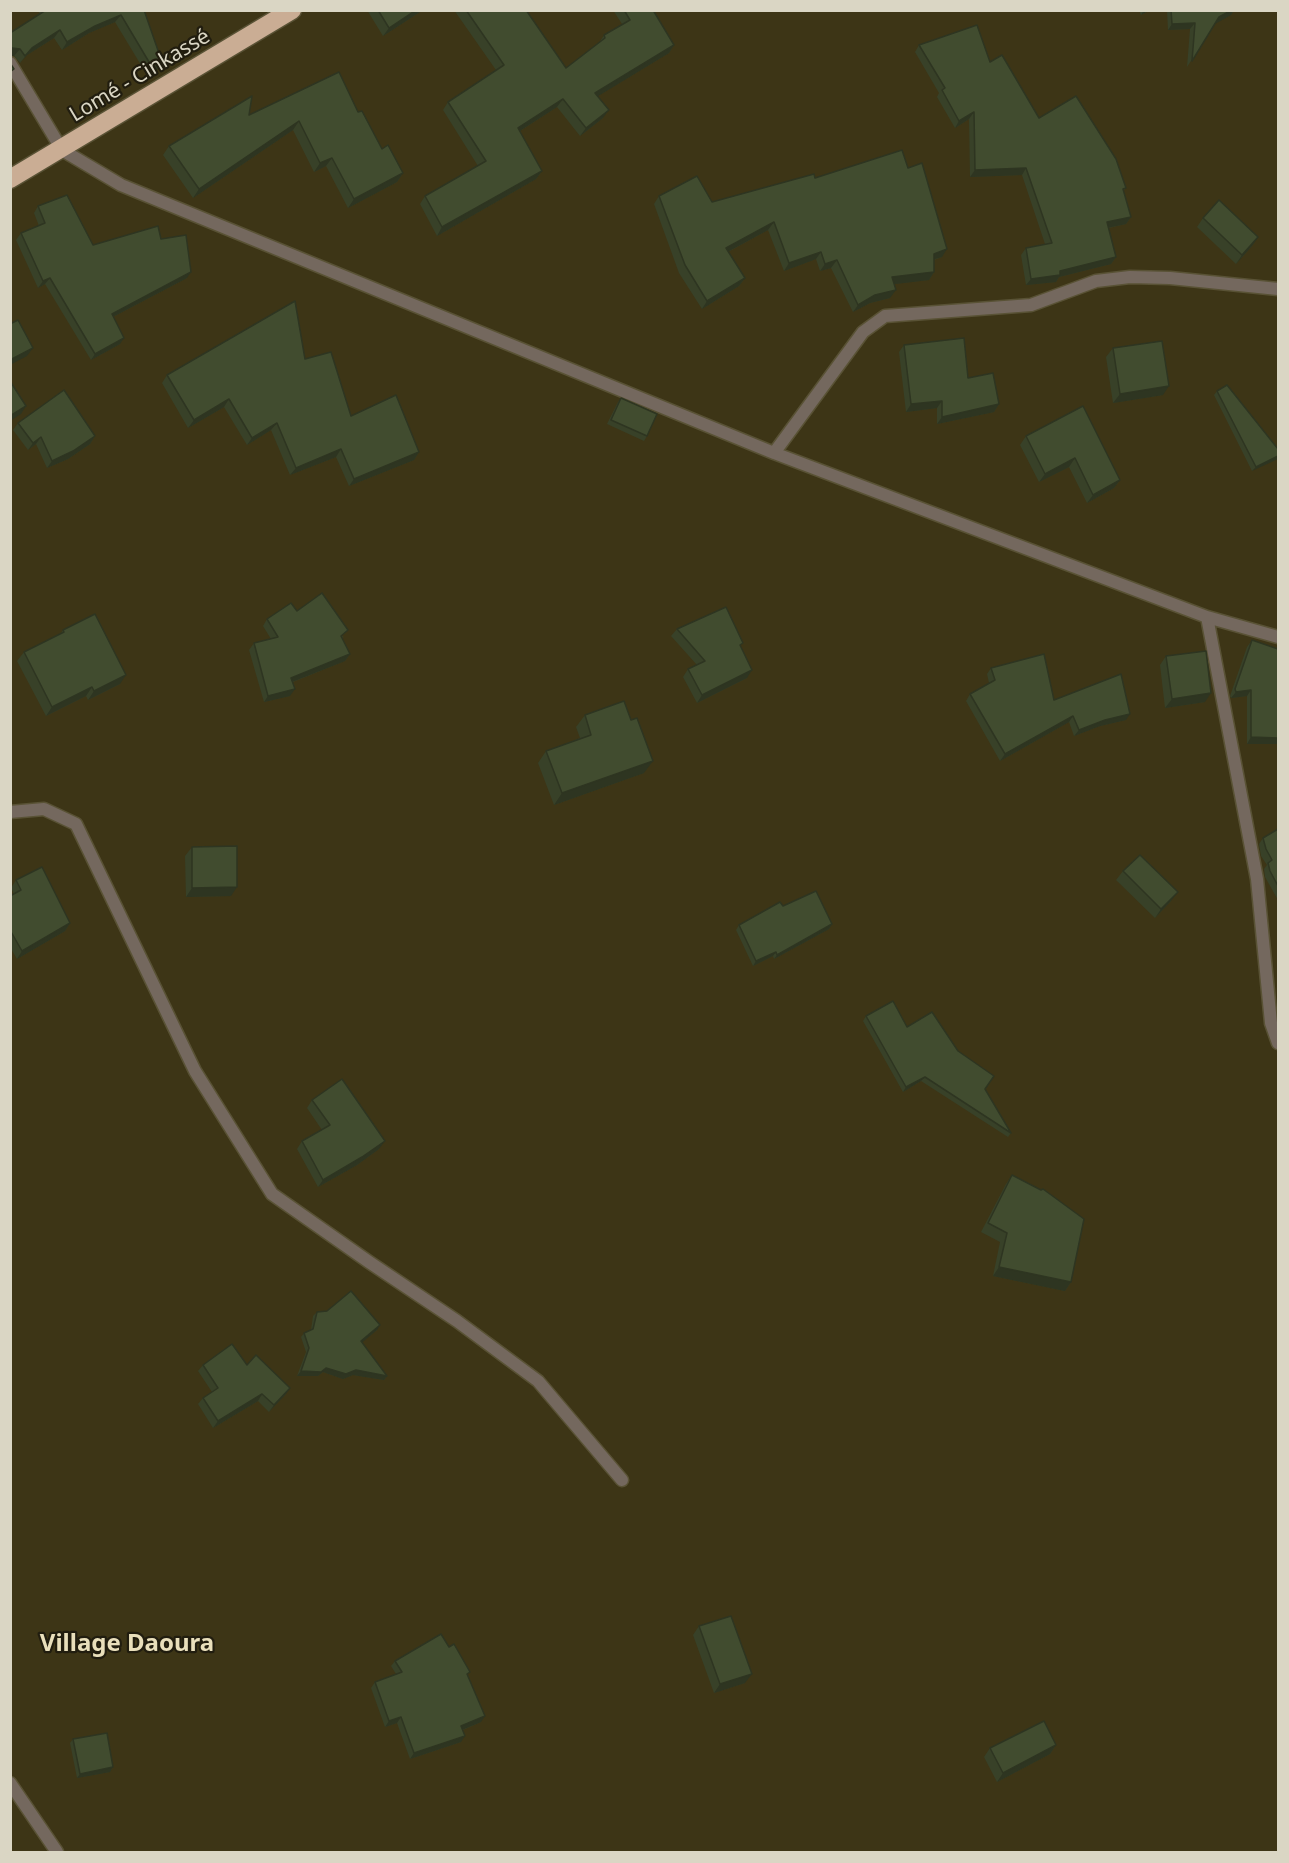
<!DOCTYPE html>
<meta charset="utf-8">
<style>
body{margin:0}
#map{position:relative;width:1289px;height:1863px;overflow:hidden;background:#3d3516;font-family:"Noto Sans",sans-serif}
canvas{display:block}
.frame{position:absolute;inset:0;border:12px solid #dad6c4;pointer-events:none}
</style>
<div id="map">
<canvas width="1289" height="1863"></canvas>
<div class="frame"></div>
</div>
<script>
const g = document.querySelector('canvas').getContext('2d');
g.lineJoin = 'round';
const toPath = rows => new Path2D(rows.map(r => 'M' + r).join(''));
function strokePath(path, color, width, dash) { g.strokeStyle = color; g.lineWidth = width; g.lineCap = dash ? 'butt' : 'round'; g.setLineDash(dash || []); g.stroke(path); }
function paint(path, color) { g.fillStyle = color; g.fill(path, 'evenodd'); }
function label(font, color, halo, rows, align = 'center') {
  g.font = font + ' "Noto Sans",sans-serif'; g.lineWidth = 4.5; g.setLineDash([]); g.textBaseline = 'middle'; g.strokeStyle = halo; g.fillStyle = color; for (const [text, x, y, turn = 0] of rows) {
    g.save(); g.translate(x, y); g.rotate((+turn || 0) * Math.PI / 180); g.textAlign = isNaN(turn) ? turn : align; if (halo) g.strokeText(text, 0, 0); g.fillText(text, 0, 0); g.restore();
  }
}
const street = toPath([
 [10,63,62,150,121,185,774,453,1207,617,1278,637],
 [774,453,863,332,885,316,1031,305,1096,281,1130,277,1170,278,1278,289],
 [1207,617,1257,879,1271,1023,1278,1043],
 [10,812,44,809,76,824,195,1071,272,1194,369,1262,457,1321,538,1381,622,1480],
 [10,1783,57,1852]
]);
const highway = toPath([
 [10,179,292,10]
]);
const wall = toPath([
 [38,10,144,10,157,70,147,75,115,22,89,33,62,50,54,38,27,55,20,63,14,56,10,56,10,33,40,14],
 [367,10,423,10,383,36],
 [454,10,526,10,566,68,599,43,604,35,622,24,613,10,653,10,674,45,669,53,598,96,603,118,580,136,557,107,520,131,542,171,536,179,437,236,420,204,425,196,478,166,443,110,448,102,496,70],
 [1139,10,1150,10,1141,15],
 [1167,10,1234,10,1231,15,1216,23,1187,67,1190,29,1168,30],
 [919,45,990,62,1039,118,1126,188,1123,191,1131,217,1126,224,1109,228,1116,257,1111,264,1059,277,1056,282,1026,285,1021,255,1026,248,1045,244,1022,175,970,177,969,119,955,128,937,97,939,93,915,52],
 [358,112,382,149,403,173,397,182,348,208,326,166,314,172,293,130,193,198,163,155,169,146,249,115],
 [908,168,942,257,934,260,934,272,929,280,894,284,890,298,870,303,853,312,831,268,820,271,816,259,784,271,768,230,728,252,745,278,739,286,702,309,679,273,654,204,659,196,712,202,815,178],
 [38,206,93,245,161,239,187,278,113,317,120,344,91,360,45,284,38,288,16,240,21,233,39,226,34,213],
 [1203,218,1258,237,1252,246,1236,264,1197,227],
 [904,345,968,378,999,404,994,412,937,424,937,408,906,412,899,352],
 [1113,348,1163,395,1113,403,1106,357],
 [305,359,351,416,419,452,414,460,349,486,336,457,290,475,271,430,247,445,224,407,188,428,162,383,167,375],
 [1217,391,1278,449,1252,471,1214,395],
 [621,398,647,436,644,441,607,424,618,402],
 [18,423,95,436,90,444,68,459,47,468,36,444,28,450,13,430],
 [1026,436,1120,480,1114,488,1087,503,1069,467,1039,482,1020,445],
 [297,611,344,637,342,638,350,654,345,661,293,682,290,696,264,702,249,650,254,643,271,639,263,626,267,619],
 [677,629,741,647,747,678,697,703,683,677,688,669,697,665,671,636],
 [63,630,120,684,88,700,86,696,46,716,17,661,24,652,61,633],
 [1252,640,1278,649,1278,744,1247,744,1247,696,1231,698,1230,696,1247,647],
 [1166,656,1205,702,1165,708,1160,665],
 [991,668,1054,700,1126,720,1100,726,1074,736,1069,722,1000,761,966,701,970,694,989,683,987,674],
 [585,715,631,720,644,773,554,805,538,763,546,751,580,738,576,727],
 [1278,829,1278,900,1265,877,1264,869,1267,865,1261,856,1259,844,1263,838],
 [192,847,231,896,186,897,185,856],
 [1123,871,1171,901,1155,918,1116,880],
 [16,880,70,923,65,931,17,959,10,947,10,896,14,894,11,888],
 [783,906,832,924,829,929,774,959,773,956,753,966,736,930,739,925],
 [866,1016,907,1027,985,1089,1011,1133,1008,1137,921,1081,903,1092,863,1021],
 [312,1100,379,1149,357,1165,318,1187,297,1149,302,1141,322,1130,307,1108],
 [1012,1175,1071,1282,1065,1291,993,1276,1000,1242,981,1232,1006,1184],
 [317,1312,377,1330,362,1342,387,1376,384,1380,353,1375,343,1379,323,1372,318,1376,297,1376,306,1352,301,1337,304,1333,311,1330,313,1316],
 [203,1365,247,1365,286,1394,269,1412,258,1401,213,1428,198,1404,203,1398,212,1392,198,1371],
 [699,1626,745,1683,714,1693,693,1635],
 [395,1661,468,1675,481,1722,463,1730,461,1742,410,1759,397,1723,385,1727,371,1688,375,1682,396,1674,391,1666],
 [73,1739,113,1767,110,1772,77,1778,70,1743],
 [1056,1745,1050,1754,997,1782,984,1757,990,1748]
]);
const shadedWall = toPath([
 [416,10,423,10,383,36,389,28],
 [1144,10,1150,10,1141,15],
 [1232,10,1234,10,1231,15,1215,24,1219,17],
 [121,15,115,22,89,33,62,50,67,42,95,26],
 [1195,23,1190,29,1168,30,1172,24],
 [60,30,54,38,27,55,20,63,32,48],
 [674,45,669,53,590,101,595,93],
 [12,48,20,49,14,56,10,56,10,50],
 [162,62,157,70,147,75,152,67],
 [563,99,557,107,512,136,518,128],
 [609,110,603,118,580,136,586,128],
 [974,112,969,119,955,128,959,121],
 [299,121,293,130,193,198,199,189],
 [332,158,326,166,314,172,320,163],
 [1026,168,1022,175,970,177,975,170],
 [542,171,536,179,437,236,442,227],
 [403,173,397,182,348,208,354,199],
 [1131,217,1126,224,1102,229,1107,222],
 [774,222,768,230,720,256,726,248],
 [1258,237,1252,246,1236,264,1242,255],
 [947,249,942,257,928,261,934,254],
 [821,252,816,259,784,271,789,263],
 [1116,257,1111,264,1059,277,1056,282,1026,285,1031,279],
 [837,260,831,268,820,271,825,264],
 [191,272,187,278,107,320,112,314],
 [934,272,929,280,887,285,892,277],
 [50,278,45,284,38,288,43,281],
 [745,278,739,286,702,309,707,301],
 [896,290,890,298,870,303,853,312,858,305,875,295],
 [124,338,120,344,91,360,95,354],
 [33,348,27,356,10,365,10,360],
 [1169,386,1163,395,1113,403,1120,394],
 [229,399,224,407,188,428,194,420],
 [942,401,937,408,906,412,911,404],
 [999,404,994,412,937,424,942,417],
 [26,406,21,414,10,421,10,416],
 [277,423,271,430,247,445,252,438],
 [95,436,90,444,68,459,47,468,52,461],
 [41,437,36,444,28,450,33,443],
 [341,449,336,457,290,475,296,468],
 [419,452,414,460,349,486,354,479],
 [1278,456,1278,459,1252,471,1256,467],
 [1075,458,1069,467,1039,482,1045,474],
 [1120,480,1114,488,1087,503,1093,495],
 [350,654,345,661,287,684,291,678],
 [752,670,747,678,697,703,702,695],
 [126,675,120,684,88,700,94,691],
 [92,687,86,696,46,716,52,707],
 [295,689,290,696,264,702,268,696],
 [1251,690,1247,696,1231,698,1236,692],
 [1211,693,1205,702,1165,708,1172,699],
 [1130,714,1126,720,1100,726,1074,736,1079,730,1105,720],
 [1073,716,1069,722,1000,761,1005,754],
 [1251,737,1278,738,1278,744,1247,744],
 [653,761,644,773,554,805,562,793],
 [237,887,231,896,186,897,192,888],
 [1178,892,1171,901,1155,918,1161,909],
 [70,923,65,931,17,959,22,951],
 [832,924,829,929,774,959,777,955],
 [776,952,773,956,753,966,756,961],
 [925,1077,921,1081,903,1092,906,1087],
 [385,1141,379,1149,357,1165,318,1187,323,1180],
 [999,1267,1071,1282,1065,1291,993,1276],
 [380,1325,377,1330,358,1346,361,1341],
 [326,1368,356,1370,387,1376,384,1380,353,1375,343,1379,323,1372,318,1376,297,1376,301,1371],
 [290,1388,286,1394,269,1412,274,1405],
 [262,1394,258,1401,213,1428,218,1421],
 [752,1674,745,1683,714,1693,720,1684],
 [485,1716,481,1722,457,1732,461,1726],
 [401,1717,397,1723,385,1727,389,1721],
 [465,1736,461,1742,410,1759,414,1753],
 [1056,1745,1050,1754,997,1782,1003,1773],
 [113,1767,110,1772,77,1778,80,1774]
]);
const building = toPath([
 [46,10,144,10,162,62,152,67,121,15,95,26,67,42,60,30,32,48,25,56,20,49,12,48,10,50,10,33,46,10],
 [378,10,416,10,389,28,378,10],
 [466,10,526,10,566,68,605,38,604,35,630,20,624,10,653,10,674,45,595,93,609,110,586,128,563,99,518,128,542,171,442,227,425,196,486,161,448,102,504,65,466,10],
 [1171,10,1232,10,1219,17,1192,61,1195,23,1172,24,1171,10],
 [977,25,990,62,1002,55,1039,118,1076,96,1116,159,1126,188,1123,189,1131,217,1107,222,1116,257,1060,271,1060,275,1031,279,1026,248,1052,243,1026,168,975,170,974,112,959,121,942,90,945,88,919,45,977,25],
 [10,63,14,69,10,72,10,63],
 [339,72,358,112,362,111,382,149,388,145,403,173,354,199,332,158,320,163,299,121,199,189,169,146,252,96,249,115,339,72],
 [902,150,908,168,922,163,947,249,934,254,934,272,892,277,896,290,875,295,858,305,837,260,825,264,821,252,789,263,774,222,726,248,745,278,707,301,685,265,659,196,697,176,712,202,814,174,815,178,902,150],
 [67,195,93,245,158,226,161,239,186,235,191,272,112,314,124,338,95,354,50,278,43,281,21,233,45,223,38,206,67,195],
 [1219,200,1258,237,1242,255,1203,218,1219,200],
 [295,301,305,359,331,352,351,416,396,395,419,452,354,479,341,449,296,468,277,423,252,438,229,399,194,420,167,375,295,301],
 [18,320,33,348,10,360,10,324,18,320],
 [964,338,968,378,993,373,999,404,942,417,942,401,911,404,904,345,964,338],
 [1162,341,1169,386,1120,394,1113,348,1162,341],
 [10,381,26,406,10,416,10,381],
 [1227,385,1278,449,1278,456,1256,467,1217,391,1227,385],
 [64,390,95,436,73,451,52,461,41,437,33,443,18,423,64,390],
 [621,398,657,414,647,436,611,420,621,398],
 [1083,406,1120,480,1093,495,1075,458,1045,474,1026,436,1083,406],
 [322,593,348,630,341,636,350,654,291,678,295,689,268,696,254,643,278,637,267,619,291,603,297,611,322,593],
 [726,607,743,643,740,645,752,670,702,695,688,669,705,661,677,629,726,607],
 [95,614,126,675,94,691,92,687,52,707,24,652,64,632,63,630,95,614],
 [1252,640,1278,649,1278,738,1251,737,1251,690,1236,692,1235,689,1252,640],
 [1206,651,1211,693,1172,699,1166,656,1206,651],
 [1044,654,1054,700,1121,674,1130,714,1105,720,1079,730,1073,716,1005,754,970,694,995,680,991,668,1044,654],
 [624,701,631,720,637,718,653,761,562,793,546,751,591,735,585,715,624,701],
 [1278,829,1278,886,1270,871,1268,863,1272,860,1266,849,1263,838,1278,829],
 [237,846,237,887,192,888,192,847,237,846],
 [1140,855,1178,892,1161,909,1123,871,1140,855],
 [42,867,70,923,22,951,10,930,10,896,21,890,16,880,42,867],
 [816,891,832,924,777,955,776,952,756,961,739,925,780,902,783,906,816,891],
 [893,1001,907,1027,932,1012,958,1051,994,1076,985,1089,1011,1133,925,1077,906,1087,866,1016,893,1001],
 [342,1079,385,1141,362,1157,323,1180,302,1141,330,1125,312,1100,342,1079],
 [1012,1175,1041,1190,1043,1189,1084,1219,1071,1282,999,1267,1007,1233,988,1223,1012,1175],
 [351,1291,380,1325,361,1341,387,1376,356,1370,346,1374,326,1368,321,1372,301,1371,309,1348,304,1333,313,1329,317,1312,327,1311,351,1291],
 [232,1344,247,1365,256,1355,290,1388,274,1405,262,1394,218,1421,203,1398,218,1388,203,1365,232,1344],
 [731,1616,752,1674,720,1684,699,1626,731,1616],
 [441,1634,449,1647,454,1644,470,1672,467,1674,485,1716,461,1726,465,1736,414,1753,401,1717,389,1721,375,1682,402,1672,395,1661,441,1634],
 [1044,1721,1056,1745,1003,1773,990,1748,1044,1721],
 [107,1733,113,1767,80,1774,73,1739,107,1733]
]);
const streetNames = [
 ["Lomé - Cinkassé",140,76,-31]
];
const quarterNames = [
 ["Village Daoura",127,1644]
];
strokePath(street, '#595235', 15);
strokePath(highway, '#595235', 21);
strokePath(street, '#74685e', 12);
strokePath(highway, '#caad94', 18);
paint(wall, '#384128');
paint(shadedWall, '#2e3521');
paint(building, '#414c2f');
strokePath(building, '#2e3521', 1.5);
label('21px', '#dad6c4', '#211d0f', streetNames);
label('bold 24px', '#e9dfbb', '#211d0f', quarterNames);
</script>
